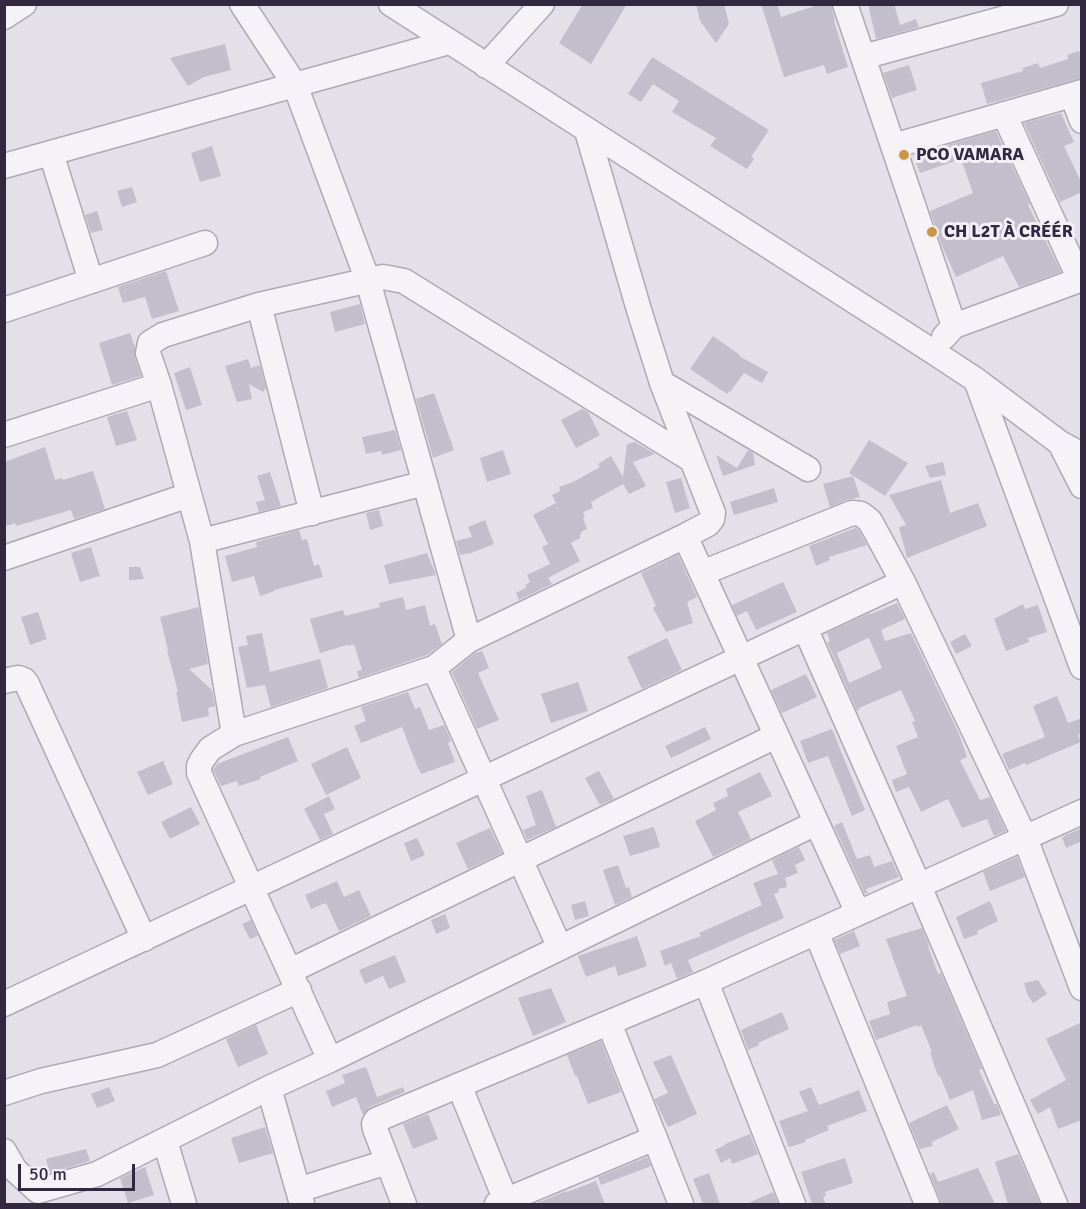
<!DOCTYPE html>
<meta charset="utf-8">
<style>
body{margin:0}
#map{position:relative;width:1086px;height:1209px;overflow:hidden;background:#e3e0e9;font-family:Signika,sans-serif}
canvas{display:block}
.frame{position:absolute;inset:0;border:6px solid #322940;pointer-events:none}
.scale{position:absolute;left:18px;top:1164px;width:117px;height:27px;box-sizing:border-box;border:3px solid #322940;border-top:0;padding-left:8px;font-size:18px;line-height:21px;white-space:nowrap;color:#322940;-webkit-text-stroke:4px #f2f0f6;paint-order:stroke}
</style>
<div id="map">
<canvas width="1086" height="1209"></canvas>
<div class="frame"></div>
<div class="scale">50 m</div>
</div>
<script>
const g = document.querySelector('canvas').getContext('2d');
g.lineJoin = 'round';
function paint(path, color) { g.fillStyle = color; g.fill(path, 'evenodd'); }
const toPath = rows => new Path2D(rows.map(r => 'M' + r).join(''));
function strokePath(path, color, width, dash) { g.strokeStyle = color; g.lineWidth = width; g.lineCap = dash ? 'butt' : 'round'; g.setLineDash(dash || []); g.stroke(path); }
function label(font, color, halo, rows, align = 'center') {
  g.font = font + ' Signika,sans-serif'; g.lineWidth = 6; g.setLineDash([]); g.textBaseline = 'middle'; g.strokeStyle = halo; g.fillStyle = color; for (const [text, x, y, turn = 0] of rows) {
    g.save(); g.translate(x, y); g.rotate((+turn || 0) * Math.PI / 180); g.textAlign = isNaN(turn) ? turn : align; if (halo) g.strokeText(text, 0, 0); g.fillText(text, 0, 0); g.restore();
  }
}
const building = toPath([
 [583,4,627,4,591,64,559,43],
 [696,4,724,4,729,24,716,43,700,21],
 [761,4,777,4,781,17,821,4,831,4,835,21,834,21,848,67,827,74,824,65,784,77],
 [868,4,894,4,900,25,916,19,919,27,876,39],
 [225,44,231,70,204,77,188,86,170,58],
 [1079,51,1082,60,1082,78,987,104,981,83,1023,71,1023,68,1038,63,1040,68,1068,59,1067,55],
 [652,57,769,130,751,157,754,159,747,169,710,146,716,138,672,112,679,101,653,84,641,102,628,94],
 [909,65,917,90,892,98,883,73],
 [1061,113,1074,142,1064,146,1082,184,1082,192,1060,202,1024,123],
 [996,131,1030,204,1028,205,1061,272,1019,287,1003,256,956,277,942,246,930,211,973,193,961,159,920,173,913,155],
 [212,146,221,176,200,182,191,153],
 [132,187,137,202,122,207,117,191],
 [97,211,103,230,91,233,85,215],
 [166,271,179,311,152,319,145,297,123,303,118,287],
 [360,304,365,324,335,332,330,312],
 [130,333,135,347,135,358,141,376,112,385,99,343],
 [713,336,740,355,739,356,768,372,762,383,744,373,730,392,729,391,727,394,690,369],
 [248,359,251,368,260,365,266,388,263,392,249,384,252,399,237,402,225,366],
 [190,367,202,405,186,410,174,373],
 [434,393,454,450,433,458,416,399],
 [582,409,588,412,600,435,576,448,561,420],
 [127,411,137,440,116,446,107,417],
 [395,430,401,450,382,455,381,451,366,454,362,437],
 [869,440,908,463,885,496,849,473],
 [635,442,655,454,633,462,646,486,629,494,623,484,591,502,593,508,583,512,585,517,583,518,587,529,581,532,580,538,571,543,580,561,548,578,552,584,519,600,516,593,527,587,525,585,530,582,527,575,550,564,542,547,548,544,533,515,556,503,552,495,560,491,559,487,573,482,600,467,598,464,611,456,623,477,627,444],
 [45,447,55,480,62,478,63,480,93,471,105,509,74,519,71,510,16,526,15,523,7,526,4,519,4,462],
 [503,450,511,474,487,482,480,458],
 [748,450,753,453,755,465,723,476,716,455,737,468],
 [943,462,946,475,930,478,925,466],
 [270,472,281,506,259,512,256,502,265,500,257,476],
 [853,476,860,497,847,500,830,507,823,484],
 [681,478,690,508,675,513,666,482],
 [941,480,950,513,978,503,987,526,907,558,899,527,906,525,889,495],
 [774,488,778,502,734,515,730,502],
 [379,510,383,526,370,530,366,513],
 [485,520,494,544,471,553,460,555,456,541,472,537,468,527],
 [855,528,859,530,867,545,829,557,830,560,816,566,809,546],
 [299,530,302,540,307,539,314,566,319,564,323,577,274,590,275,591,260,596,254,576,232,582,225,556,257,547,256,542],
 [91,547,100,576,80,582,71,553],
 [427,553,436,575,389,584,384,565],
 [678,555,697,597,687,602,693,623,666,632,653,608,656,606,641,573],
 [129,567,140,567,144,579,129,580],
 [783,582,797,612,756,630,747,611,737,616,732,605],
 [403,597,406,610,425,605,430,626,435,624,442,644,427,655,359,678,357,671,362,670,354,644,348,646,347,645,320,653,310,619,343,610,345,616,380,607,379,603],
 [897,603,905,619,881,630,885,641,911,633,959,734,967,757,960,760,980,800,990,797,1006,831,994,836,987,819,962,828,948,799,921,812,909,787,896,792,892,780,907,774,896,746,918,737,912,722,915,721,901,690,859,708,859,710,857,711,827,642,830,641,827,633,870,613,871,614],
 [868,638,869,638,882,668,849,683,837,653],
 [1023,604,1025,609,1038,605,1047,632,1028,638,1029,642,1006,651,994,619],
 [199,607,208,664,189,669,212,690,215,706,208,708,209,716,182,722,176,692,178,692,167,650,168,650,160,617],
 [38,612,47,639,30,645,21,617],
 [262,633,270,672,320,659,328,688,271,707,265,685,247,688,238,647,248,645,246,636],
 [965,634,972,646,956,654,950,642],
 [667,638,682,670,642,689,627,657],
 [482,651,489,668,478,673,499,720,477,729,452,672,475,653],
 [806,674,817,697,782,713,771,690],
 [578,682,588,711,551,723,541,694],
 [408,692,415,709,420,707,429,730,444,725,451,741,448,743,455,762,421,774,420,770,419,771,402,727,361,743,354,726,366,721,361,707],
 [1057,696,1068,723,1082,718,1082,733,1078,735,1081,742,1026,765,1025,763,1009,770,1002,754,1045,737,1033,706],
 [705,727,711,739,671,758,665,746],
 [832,729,865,810,852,816,828,756,808,763,800,741],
 [288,737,298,761,260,777,261,779,239,786,237,781,221,786,213,770,217,764],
 [347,747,361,778,326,795,311,764],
 [163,761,173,784,148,795,137,772],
 [599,771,614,799,600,805,585,778],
 [760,772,772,796,738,812,751,839,713,857,695,821,716,810,713,803,728,796,726,789],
 [542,790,556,827,527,840,523,830,536,825,526,796],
 [329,796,335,809,324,814,333,834,320,840,304,809],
 [191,807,200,824,170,839,161,822],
 [842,822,857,859,870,855,874,867,892,861,899,877,866,889,868,893,865,894,834,826],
 [654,827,660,847,630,856,623,836],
 [490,828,502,853,468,869,456,843],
 [1082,828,1082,841,1066,848,1062,837],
 [417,838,425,855,411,861,404,843],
 [799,847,805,860,795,865,798,873,785,878,787,887,778,889,779,892,774,894,784,918,688,960,693,972,677,979,671,963,665,966,660,951,701,936,699,933,762,905,753,883,778,874,772,860],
 [1017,857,1025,877,990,891,983,872],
 [618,865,626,888,629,887,632,897,615,905,603,870],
 [337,881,344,897,359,890,371,916,339,931,326,903,311,909,305,895],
 [585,901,589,916,575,920,571,905],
 [990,901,998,921,977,931,978,934,964,939,956,917],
 [445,914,450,928,436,934,431,920],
 [251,920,258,936,250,939,242,924],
 [922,928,929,946,928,946,938,974,941,973,982,1069,979,1070,994,1104,997,1104,1001,1115,982,1120,973,1090,950,1100,940,1076,938,1076,930,1053,932,1052,921,1025,918,1027,917,1025,876,1040,869,1021,890,1014,887,1002,907,996,886,939],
 [854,931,860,946,840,954,834,940],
 [637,936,647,966,618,976,615,966,586,977,578,956],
 [395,955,406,982,389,989,383,976,365,984,359,970],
 [1038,980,1047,994,1033,1003,1028,996,1024,983],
 [551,988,566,1022,533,1036,518,998],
 [782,1012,789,1029,758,1043,759,1045,748,1050,741,1030],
 [1082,1022,1082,1120,1058,1129,1050,1107,1038,1114,1030,1100,1066,1080,1046,1039],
 [256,1025,268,1054,238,1067,226,1039],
 [601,1041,621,1092,588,1104,577,1076,575,1076,567,1055],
 [671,1055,697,1114,668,1127,654,1099,668,1093,653,1062],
 [366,1067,377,1097,403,1087,405,1092,370,1107,363,1115,356,1097,332,1107,326,1091,345,1083,342,1075],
 [109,1087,115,1101,97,1108,91,1094],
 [811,1087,819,1105,859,1090,867,1111,827,1126,829,1130,805,1140,806,1142,789,1147,779,1121,808,1111,799,1092],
 [947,1105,959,1129,932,1142,933,1146,920,1149,909,1123],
 [428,1114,438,1139,413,1149,403,1124],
 [265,1127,273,1153,239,1163,231,1138],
 [750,1134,758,1154,732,1164,730,1158,721,1163,715,1150,725,1145,725,1144],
 [86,1149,90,1161,50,1173,46,1159],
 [1018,1154,1040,1204,1008,1204,995,1162],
 [647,1157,651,1166,601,1185,598,1177],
 [845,1158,853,1183,825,1192,826,1196,823,1197,826,1204,812,1204,801,1172],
 [145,1167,154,1195,128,1203,120,1178],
 [978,1168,995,1204,941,1204,940,1199,930,1174,934,1172,938,1182],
 [709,1173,720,1204,703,1204,693,1179],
 [596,1181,605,1204,537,1204,537,1203,566,1191,567,1192],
 [773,1192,778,1204,746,1204]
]);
const minor = toPath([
 [242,4,295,85,368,281,469,640],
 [391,4,932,351,976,380,1060,443,1082,455],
 [845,4,954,326],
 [4,17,24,4],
 [863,57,1056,4],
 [486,66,542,4],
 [1072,95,1082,121],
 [1004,114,1080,280],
 [893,146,1082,92],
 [51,153,91,281],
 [4,166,449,42],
 [259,305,312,513],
 [4,310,205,243],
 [944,337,954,326,1082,279],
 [976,380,1082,667],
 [662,383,808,469],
 [4,435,159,385],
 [1060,443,1082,486],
 [685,536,858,913],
 [202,541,425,483],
 [4,558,189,495],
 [702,573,852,513,861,514,870,521,903,582,1025,838,1082,988],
 [805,628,919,886,1055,1204],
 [434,668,560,948],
 [4,681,18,678,24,680,27,684,144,939],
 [234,734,202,541,159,385,148,353,150,343,163,335,259,305,383,277,404,281,692,460],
 [816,932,927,1204],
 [290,971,776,736],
 [706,982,793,1204],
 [4,1004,903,582],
 [609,1023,681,1204],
 [330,1060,199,773,199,766,202,760,210,749,234,734,434,668,469,640,685,536,708,524,712,519,713,513,662,383,639,310,587,131],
 [459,1085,506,1201],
 [269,1088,302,1204],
 [4,1093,41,1081,157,1055,299,990],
 [165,1141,184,1204],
 [4,1151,15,1170,38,1191,97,1174,269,1088,330,1060,816,823],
 [298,1190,387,1162],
 [404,1204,375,1129,374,1124,376,1120,706,982,1082,812],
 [497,1204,655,1138]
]);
const markers = [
 [904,155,6,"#cb9648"],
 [932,232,6,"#cb9648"]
];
const poiNames = [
 ["PCO VAMARA",916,155],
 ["CH L2T À CRÉÉR",944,232]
];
paint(building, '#c3becc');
strokePath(minor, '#aea9b6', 27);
strokePath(minor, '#f5f3f7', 24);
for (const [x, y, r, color] of markers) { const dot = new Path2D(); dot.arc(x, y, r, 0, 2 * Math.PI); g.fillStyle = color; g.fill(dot); strokePath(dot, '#f2f0f6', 2); }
label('bold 18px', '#322940', '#f2f0f6', poiNames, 'left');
</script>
